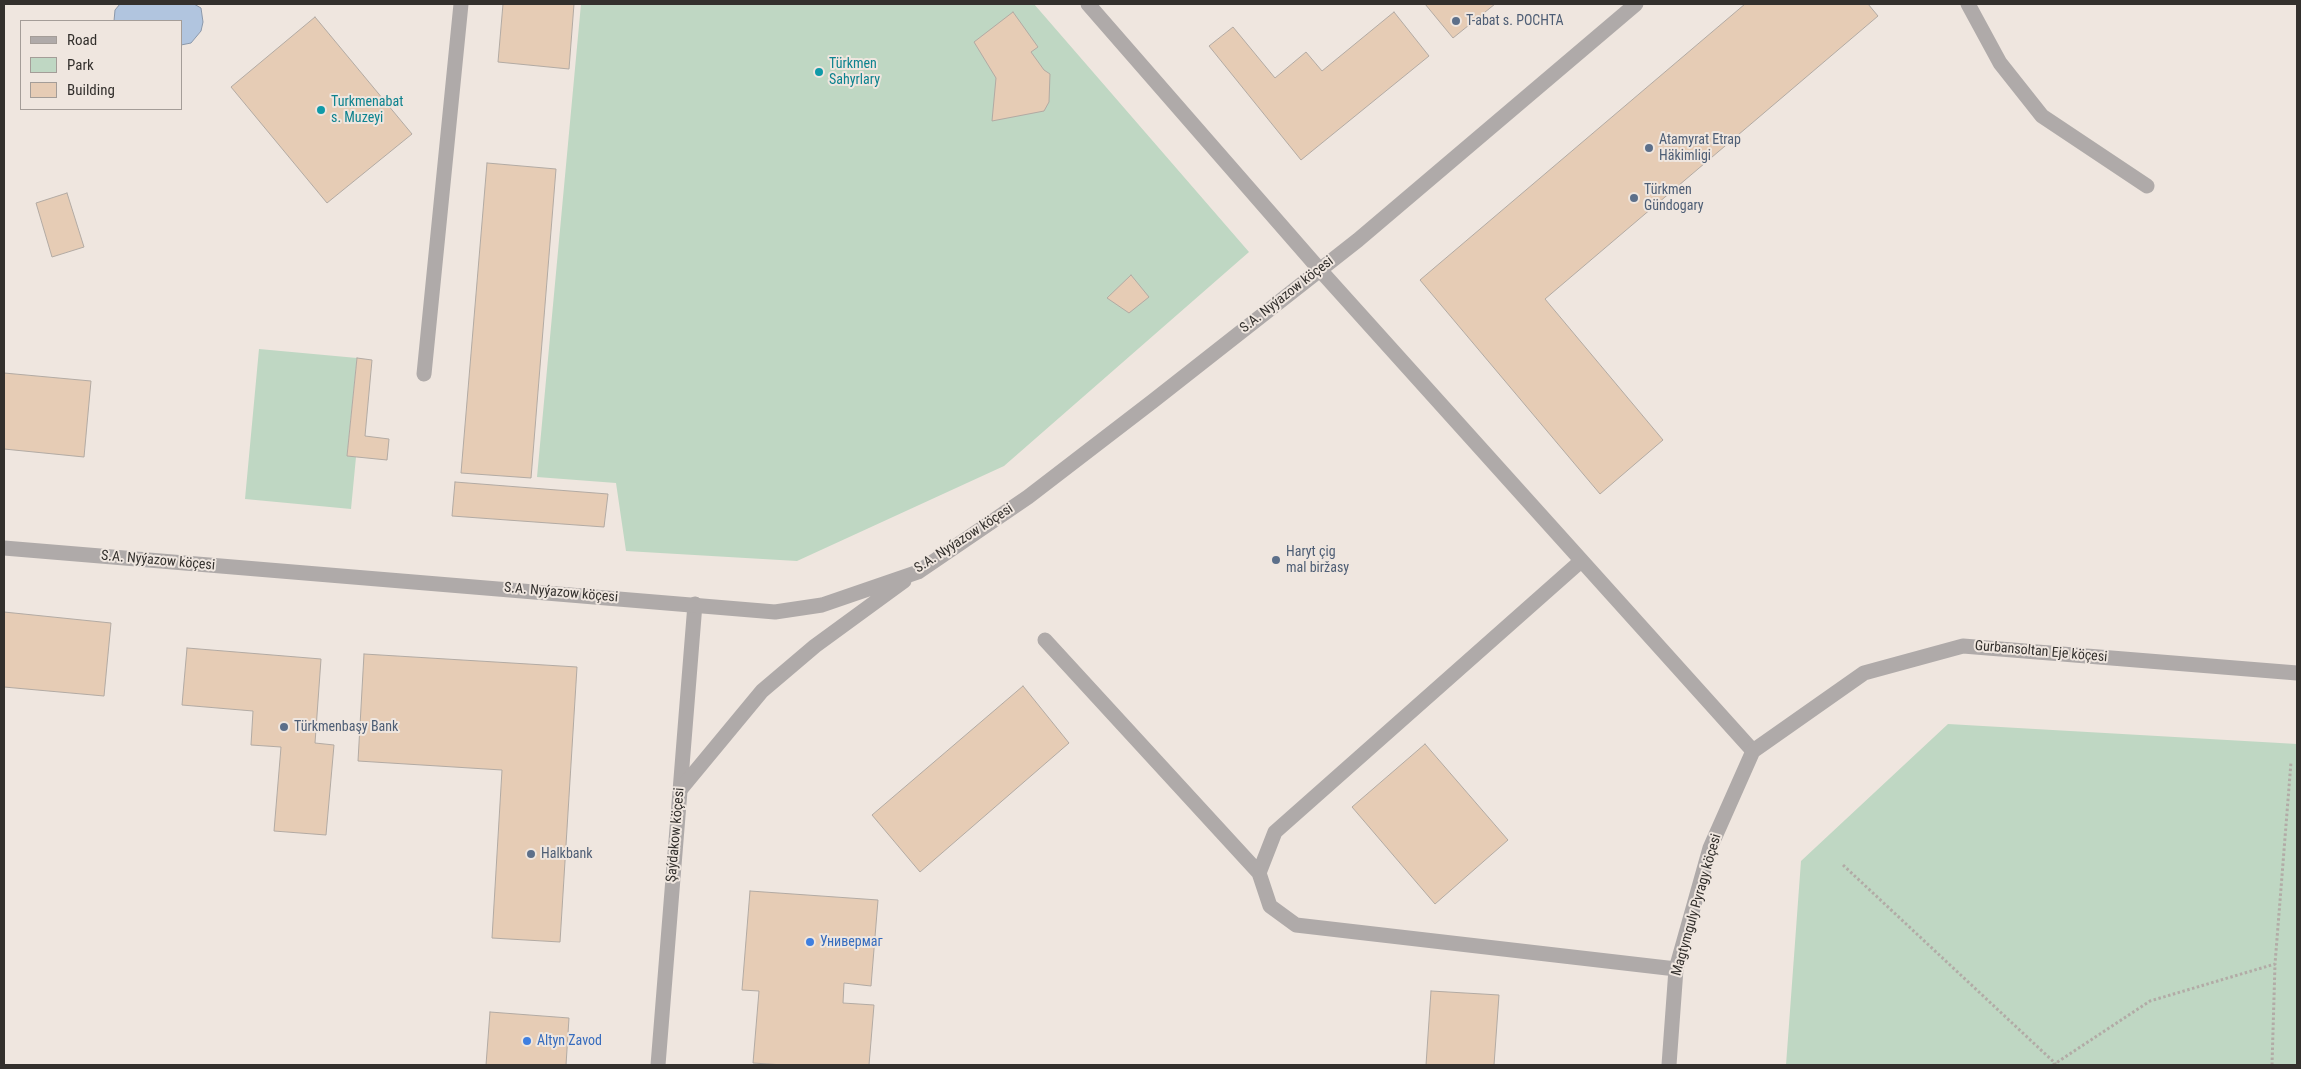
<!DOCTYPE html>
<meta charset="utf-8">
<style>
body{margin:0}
#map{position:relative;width:2301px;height:1069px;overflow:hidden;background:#efe6df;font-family:"Roboto Condensed",sans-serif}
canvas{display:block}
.frame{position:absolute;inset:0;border:5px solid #33302d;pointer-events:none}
.legend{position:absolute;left:20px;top:20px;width:162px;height:90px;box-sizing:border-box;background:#efe6df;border:1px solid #a49d98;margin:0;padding:6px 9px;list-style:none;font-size:15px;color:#33302d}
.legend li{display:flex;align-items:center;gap:10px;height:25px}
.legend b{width:25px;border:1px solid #a49d98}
</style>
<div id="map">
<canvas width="2301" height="1069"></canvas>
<div class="frame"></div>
<ul class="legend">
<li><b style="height:6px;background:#afaaa9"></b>Road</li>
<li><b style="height:14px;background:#bfd7c3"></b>Park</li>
<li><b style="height:14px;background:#e6ccb5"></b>Building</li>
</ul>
</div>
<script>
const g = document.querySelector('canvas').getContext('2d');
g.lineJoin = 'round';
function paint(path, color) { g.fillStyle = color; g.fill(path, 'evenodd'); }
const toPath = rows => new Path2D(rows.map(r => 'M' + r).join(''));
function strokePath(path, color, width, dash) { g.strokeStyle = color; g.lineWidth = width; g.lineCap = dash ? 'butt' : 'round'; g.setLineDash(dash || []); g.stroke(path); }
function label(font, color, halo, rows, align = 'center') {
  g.font = font + ' "Roboto Condensed",sans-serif'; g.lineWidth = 4; g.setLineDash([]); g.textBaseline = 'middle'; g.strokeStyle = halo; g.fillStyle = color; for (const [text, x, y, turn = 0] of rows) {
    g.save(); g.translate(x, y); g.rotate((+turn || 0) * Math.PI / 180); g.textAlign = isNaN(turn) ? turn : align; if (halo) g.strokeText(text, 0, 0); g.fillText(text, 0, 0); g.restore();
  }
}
const green = toPath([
 [581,4,1034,4,1249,252,1004,466,797,561,626,551,616,483,537,477],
 [259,349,357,358,347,456,356,457,351,509,245,499],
 [1948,724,2297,744,2297,1065,1786,1065,1801,861]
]);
const water = toPath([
 [120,4,194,4,201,8,203,22,201,31,191,43,181,45,181,21,114,21,115,10,120,4]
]);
const building = toPath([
 [503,4,574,4,569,69,498,62,503,4],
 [1425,4,1495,4,1453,38,1425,4],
 [1745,4,1868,4,1878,16,1545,299,1663,440,1600,494,1420,280,1745,4],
 [1013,12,1038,47,1031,52,1044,70,1050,74,1049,102,1044,111,992,121,996,78,974,42,1013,12],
 [1394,12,1429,56,1301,160,1209,46,1233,27,1275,78,1306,52,1322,71,1394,12],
 [315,17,412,134,327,203,231,87,315,17],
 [487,163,556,169,531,478,461,473,487,163],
 [67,193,84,247,52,257,36,203,67,193],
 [1131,275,1149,297,1129,313,1107,298,1131,275],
 [357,358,372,360,365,436,389,439,387,460,347,456,357,358],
 [4,373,91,381,84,457,4,449,4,373],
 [455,482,608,494,604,527,452,516,455,482],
 [4,612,111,623,104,696,4,687,4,612],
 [187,648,321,659,315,743,334,745,326,835,274,831,281,747,251,745,253,711,182,705,187,648],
 [364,654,577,667,560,942,492,938,502,770,358,761,364,654],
 [1023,686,1069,743,920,872,872,815,1023,686],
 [1425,744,1508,840,1435,904,1352,807,1425,744],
 [750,891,878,900,871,986,844,983,843,1003,874,1005,869,1065,784,1065,753,1063,759,991,742,990,750,891],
 [1431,991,1499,995,1494,1065,1426,1065,1431,991],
 [490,1012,569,1018,566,1065,486,1065,490,1012]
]);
const path = toPath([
 [1843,865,2056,1064],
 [2053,1065,2150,1001,2275,964,2291,762],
 [2272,1065,2275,964]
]);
const service = toPath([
 [424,374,461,4]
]);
const minor = toPath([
 [1088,4,1320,270,1753,751],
 [1968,4,2000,63,2042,116,2147,186],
 [1581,561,1275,832,1259,873,1270,906,1296,925,1676,969],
 [1045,640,1259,873],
 [658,1065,695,604]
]);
const tertiary = toPath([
 [4,548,775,612,822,605,918,572,1028,497,1153,401,1358,240,1636,4],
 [680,790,762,691,815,646,904,581],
 [1669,1065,1676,969,1710,848,1753,751,1864,673,1963,646,2297,673]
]);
const markers = [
 [1456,21,5,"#5c6f8a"],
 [819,72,5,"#0f9aa8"],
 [321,110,5,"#0f9aa8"],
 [1649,148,5,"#5c6f8a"],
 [1634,198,5,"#5c6f8a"],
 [1276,560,5,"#5c6f8a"],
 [284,727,5,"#5c6f8a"],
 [531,854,5,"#5c6f8a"],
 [810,942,5,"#3f7fe0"],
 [527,1041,5,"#3f7fe0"]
];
const serviceNames = [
 ["T-abat s. POCHTA",1466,21],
 ["Atamyrat Etrap",1659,140],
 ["Häkimligi",1659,156],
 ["Türkmen",1644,190],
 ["Gündogary",1644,206],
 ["Haryt çig",1286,552],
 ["mal biržasy",1286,568],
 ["Türkmenbaşy Bank",294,727],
 ["Halkbank",541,854]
];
const cultureNames = [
 ["Türkmen",829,64],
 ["Sahyrlary",829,80],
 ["Turkmenabat",331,102],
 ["s. Muzeyi",331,118]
];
const streetNames = [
 ["S.A. Nyýazow köçesi",1287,295,-38],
 ["S.A. Nyýazow köçesi",964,539,-33],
 ["S.A. Nyýazow köçesi",158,561,5],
 ["S.A. Nyýazow köçesi",561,593,5],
 ["Gurbansoltan Eje köçesi",2041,652,5],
 ["Şaýdakow köçesi",676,835,-85],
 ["Magtymguly Pyragy köçesi",1697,905,-74]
];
const shopNames = [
 ["Универмаг",820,942],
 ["Altyn Zavod",537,1041]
];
paint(green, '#bfd7c3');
paint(water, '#b1c5df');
strokePath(water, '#8b98aa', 1);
paint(building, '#e6ccb5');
strokePath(building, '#b2aaa3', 1);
strokePath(path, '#b2aba6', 3, [2.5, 2.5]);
strokePath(service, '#afaaa9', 15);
strokePath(minor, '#afaaa9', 15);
strokePath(tertiary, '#afaaa9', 15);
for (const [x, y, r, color] of markers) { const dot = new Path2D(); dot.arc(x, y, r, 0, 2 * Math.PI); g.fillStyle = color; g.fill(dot); strokePath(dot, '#efe6df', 2); }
label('14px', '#4e5e75', '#efe6df', serviceNames, 'left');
label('14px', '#0d838f', '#efe6df', cultureNames, 'left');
label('14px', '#33302d', '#efe6df', streetNames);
label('14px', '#366cbe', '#efe6df', shopNames, 'left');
</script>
